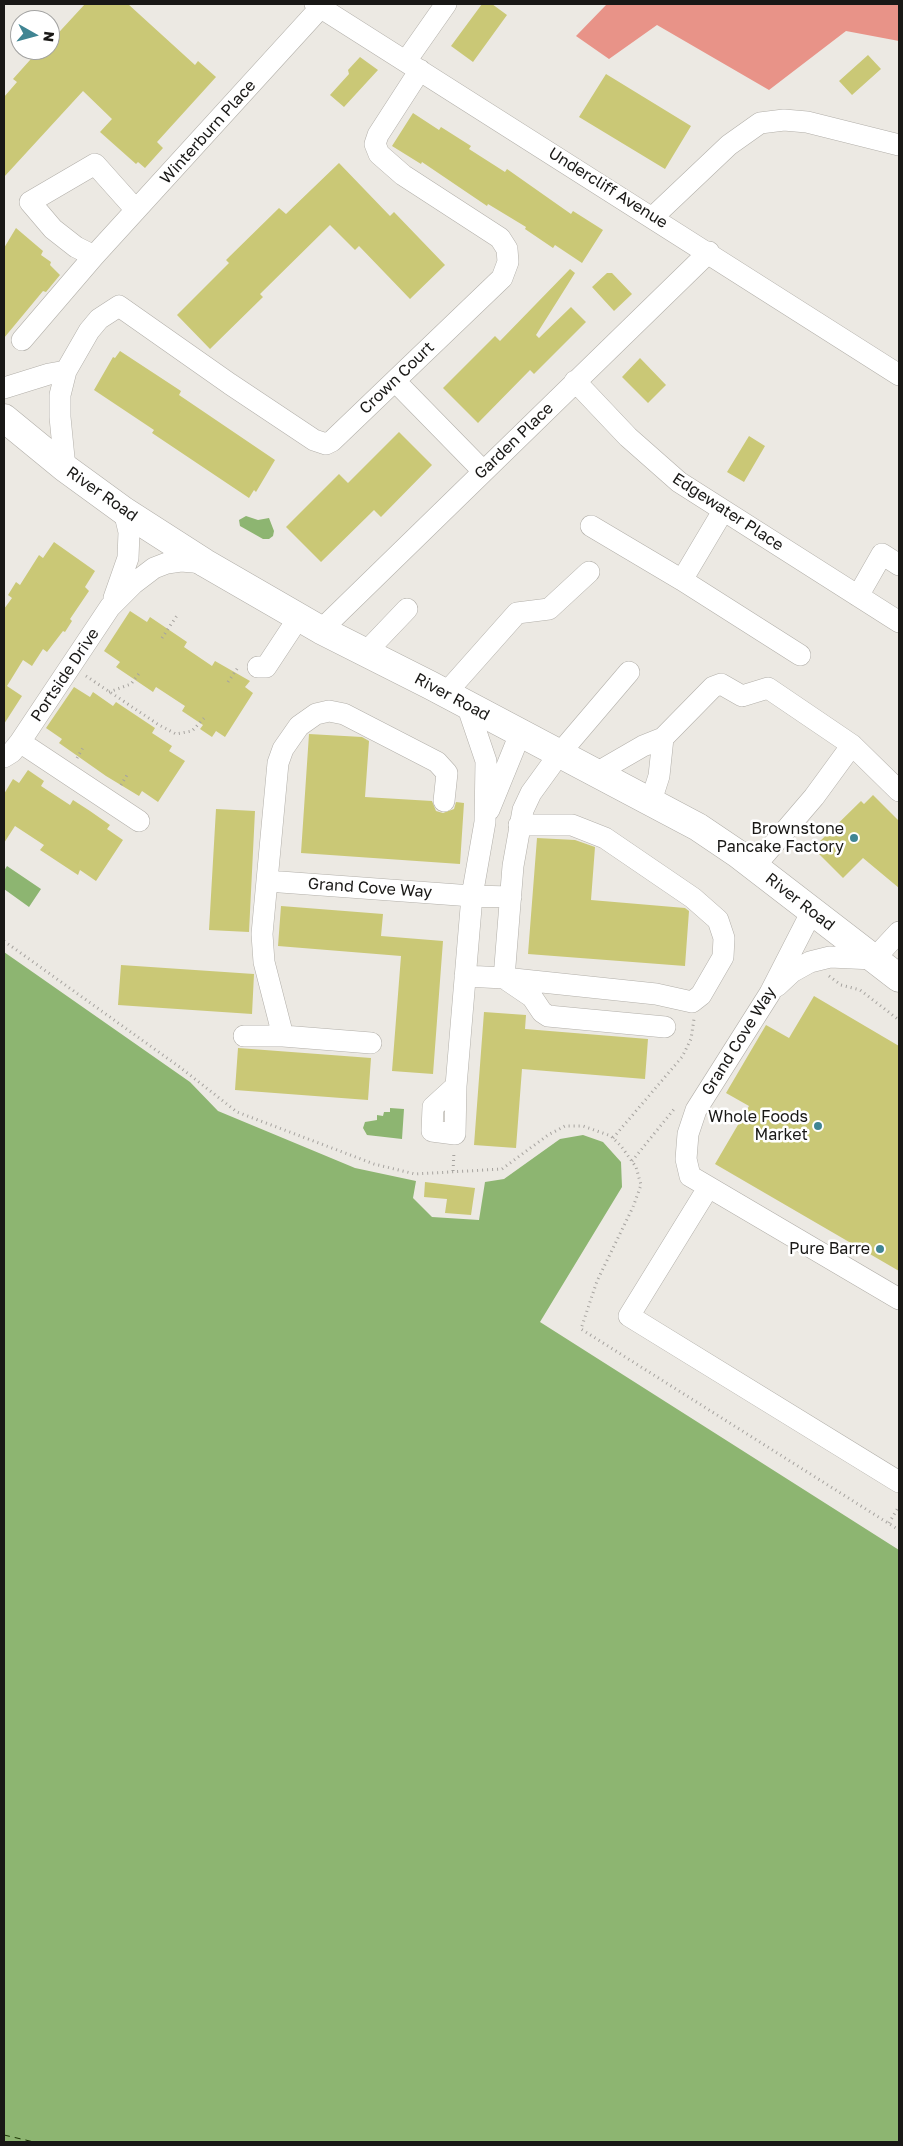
<!DOCTYPE html>
<style>
body{margin:0}
#map{position:relative;width:903px;height:2146px;overflow:hidden;background:#ece9e3;font-family:"Golos Text",sans-serif}
canvas{display:block}
.frame{position:absolute;inset:0;border:5px solid #191816;pointer-events:none}
.north{position:absolute;left:10px;top:10px;width:50px;height:50px;box-sizing:border-box;background:#fff;border:1px solid #a3a3a2;border-radius:50%;rotate:97deg;font-size:14px;font-weight:700;line-height:20px;text-align:center;color:#191816}
.north::after{content:'';display:block;margin:auto;width:18px;height:22px;background:#408593;clip-path:polygon(50% 0,100% 100%,50% 72%,0 100%)}
</style>
<div id="map">
<canvas width="903" height="2146"></canvas>
<div class="frame"></div>
<div class="north">N</div>
</div>
<script>
const g = document.querySelector('canvas').getContext('2d');
g.lineJoin = 'round';
function paint(path, color) { g.fillStyle = color; g.fill(path, 'evenodd'); }
const toPath = rows => new Path2D(rows.map(r => 'M' + r).join(''));
function strokePath(path, color, width, dash) { g.strokeStyle = color; g.lineWidth = width; g.lineCap = dash ? 'butt' : 'round'; g.setLineDash(dash || []); g.stroke(path); }
function label(font, color, halo, rows, align = 'center') {
  g.font = font + ' "Golos Text",sans-serif'; g.lineWidth = 5; g.setLineDash([]); g.textBaseline = 'middle'; g.strokeStyle = halo; g.fillStyle = color; for (const [text, x, y, turn = 0] of rows) {
    g.save(); g.translate(x, y); g.rotate((+turn || 0) * Math.PI / 180); g.textAlign = isNaN(turn) ? turn : align; if (halo) g.strokeText(text, 0, 0); g.fillText(text, 0, 0); g.restore();
  }
}
const forest = toPath([
 [607,4,898,4,899,41,846,31,769,90,657,25,609,59,576,36]
]);
const water = toPath([
 [246,516,258,520,269,518,274,531,273,536,269,539,263,539,240,526,239,520],
 [7,866,41,889,29,907,4,889,4,871],
 [4,952,190,1082,218,1111,355,1168,416,1181,413,1198,432,1217,479,1220,485,1182,504,1179,560,1139,583,1135,603,1142,621,1162,622,1187,540,1322,899,1550,899,2142,4,2142],
 [390,1108,404,1109,402,1139,367,1135,363,1128,365,1122,377,1120,377,1115,383,1116,384,1112,390,1112]
]);
const ferry = toPath([
 [4,2135,34,2142]
]);
const building = toPath([
 [85,4,128,4,195,65,198,61,216,77,157,142,163,148,145,168,138,162,136,164,100,132,112,119,83,91,4,177,4,97,17,82,13,79,39,50,50,50,50,42],
 [482,4,492,4,507,15,473,62,451,46],
 [868,55,881,69,852,95,839,81],
 [360,57,378,70,344,107,330,95,349,74,348,70],
 [606,74,691,126,665,169,579,117],
 [413,113,439,130,441,127,471,146,469,149,505,172,507,169,571,214,573,211,603,230,582,263,555,245,553,248,525,229,526,227,488,204,487,206,422,162,421,164,392,146],
 [339,163,390,216,394,212,445,265,410,299,359,246,355,250,330,225,260,294,263,297,210,349,177,315,229,263,226,260,279,208,286,214],
 [16,228,43,251,41,255,51,262,50,265,60,275,46,292,43,291,4,338,4,248],
 [570,269,575,273,536,335,539,338,571,307,586,322,534,374,530,370,478,423,443,388,495,336,500,341],
 [607,273,612,273,632,294,614,311,592,287],
 [120,351,181,391,179,395,275,460,256,492,254,490,249,498,152,433,154,430,94,390,113,357,115,358],
 [640,358,666,385,648,403,622,377],
 [399,432,432,465,381,517,374,510,321,562,286,527,339,474,348,483],
 [749,436,765,446,744,482,727,472],
 [54,542,95,571,85,587,89,591,70,619,72,621,65,632,63,631,47,652,43,649,32,666,23,660,7,686,22,696,4,724,4,609,12,598,8,595,16,582,20,585,39,555,43,558],
 [130,611,147,622,150,617,187,642,184,647,212,666,215,661,250,681,245,687,253,693,225,737,216,731,212,737,200,729,203,725,182,711,185,706,156,687,153,692,116,667,120,662,104,651],
 [74,687,90,697,93,692,113,706,116,702,155,728,152,733,172,746,169,751,185,761,158,802,142,791,139,796,106,776,59,743,62,739,46,728],
 [309,734,362,737,369,741,365,797,432,801,436,811,443,813,454,809,456,802,464,803,460,864,301,853],
 [28,770,44,781,41,786,70,805,73,800,90,811,110,825,107,829,123,840,96,881,80,870,78,875,40,850,44,845,15,826,4,843,4,794,13,779,19,783],
 [873,795,899,821,899,888,863,858,843,878,813,848,861,801,864,804],
 [216,809,255,811,249,932,209,930],
 [537,838,575,840,595,847,591,900,685,908,689,911,685,966,528,954],
 [281,906,383,914,381,936,443,941,433,1074,392,1071,401,956,278,946],
 [121,965,254,974,252,1014,118,1005],
 [814,996,899,1046,899,1271,715,1164,749,1106,726,1093,766,1025,789,1038],
 [484,1012,526,1015,525,1029,648,1039,645,1079,522,1069,516,1148,474,1145],
 [238,1048,371,1058,368,1100,235,1090],
 [425,1182,475,1188,471,1215,445,1213,447,1199,424,1197]
]);
const path = toPath([
 [162,638,178,614],
 [86,676,159,725,176,734,192,731,206,716],
 [228,682,239,666],
 [109,692,131,684,141,671],
 [77,758,84,746],
 [121,785,127,775],
 [4,941,181,1068,237,1112,374,1164,415,1174,502,1169,548,1135,565,1126,583,1126,611,1136,621,1146,636,1167,641,1185,633,1207,597,1281,581,1329,899,1530],
 [829,976,841,985,860,990,899,1020],
 [613,1138,682,1057,691,1039,694,1019],
 [632,1161,675,1108],
 [453,1171,454,1152],
 [889,1523,899,1506]
]);
const minor = toPath([
 [315,4,899,375],
 [406,61,446,4],
 [653,217,729,145,760,123,784,120,807,122,899,145],
 [94,256,76,247,53,229,30,202,95,164,136,210],
 [22,340,94,256,321,7],
 [395,381,483,471],
 [575,381,628,437,679,482,899,622],
 [4,388,49,374,66,371],
 [65,468,60,417,60,395,66,371,89,331,99,319,119,306,230,384,314,440,326,444,332,441,502,278,508,262,507,249,500,238,403,175,379,154,375,144,378,135,420,70],
 [723,511,682,580,800,655],
 [591,526,682,580],
 [858,596,882,554,899,565],
 [114,598,128,558,129,532,124,511],
 [321,630,709,252],
 [366,652,407,609],
 [258,667,266,667,299,617],
 [446,693,517,613,549,609,589,572],
 [467,705,486,761,485,822,472,896,511,897],
 [20,742,139,821],
 [4,757,12,752,20,742,110,607,133,584,154,568,167,563,181,561,205,563],
 [598,772,643,746,663,738,713,687,721,684,742,696,768,688,852,745,899,791],
 [651,801,659,776,663,738],
 [489,810,520,734],
 [519,825,572,825,605,838,693,898,718,920,724,938,723,957,701,995,692,1002,656,994,504,978,532,997,542,1012,548,1016,665,1027],
 [754,867,814,797,852,745],
 [267,881,472,896,456,1086,433,1107,432,1131,455,1134,456,1086],
 [812,911,770,993,696,1110,688,1134,686,1159,690,1176,899,1299],
 [465,976,504,978,513,866,523,810,531,793,560,753,629,672],
 [777,986,792,972,810,962,830,957,874,959,899,932],
 [244,1036,283,1036],
 [371,1043,283,1036,264,962,262,934,278,763,283,749,299,726,316,714,329,711,344,714,437,762,447,773,444,801],
 [708,1188,629,1316,899,1482]
]);
const major = toPath([
 [4,418,65,468,124,511,205,563,321,630,430,685,698,827,738,854,899,978]
]);
const markers = [
 [854,838,5,"#408593"],
 [818,1126,5,"#408593"],
 [880,1249,5,"#408593"]
];
const streetNames = [
 ["Winterburn Place",208,132,-48],
 ["Undercliff Avenue",608,188,32],
 ["Crown Court",397,378,-44],
 ["Garden Place",514,441,-44],
 ["River Road",102,494,35],
 ["Edgewater Place",728,512,33],
 ["Portside Drive",65,675,-56],
 ["River Road",452,697,28],
 ["Grand Cove Way",370,888,4],
 ["River Road",800,902,38],
 ["Grand Cove Way",739,1041,-58]
];
const poiNames = [
 ["Brownstone",844,829],
 ["Pancake Factory",844,847],
 ["Whole Foods",808,1117],
 ["Market",808,1135],
 ["Pure Barre",870,1249]
];
paint(forest, '#e89388');
paint(water, '#8db571');
strokePath(ferry, '#1b3402', 1, [6, 5]);
paint(building, '#cac876');
strokePath(minor, '#b2afa9', 22);
strokePath(major, '#b2afa9', 29);
strokePath(path, '#a6a39f', 3, [1, 4]);
strokePath(minor, '#fff', 21);
strokePath(major, '#fff', 28);
for (const [x, y, r, color] of markers) { const dot = new Path2D(); dot.arc(x, y, r, 0, 2 * Math.PI); g.fillStyle = color; g.fill(dot); strokePath(dot, '#fff', 2); }
label('16px', '#191816', '#fff', streetNames);
label('16px', '#191816', '#fff', poiNames, 'right');
</script>
